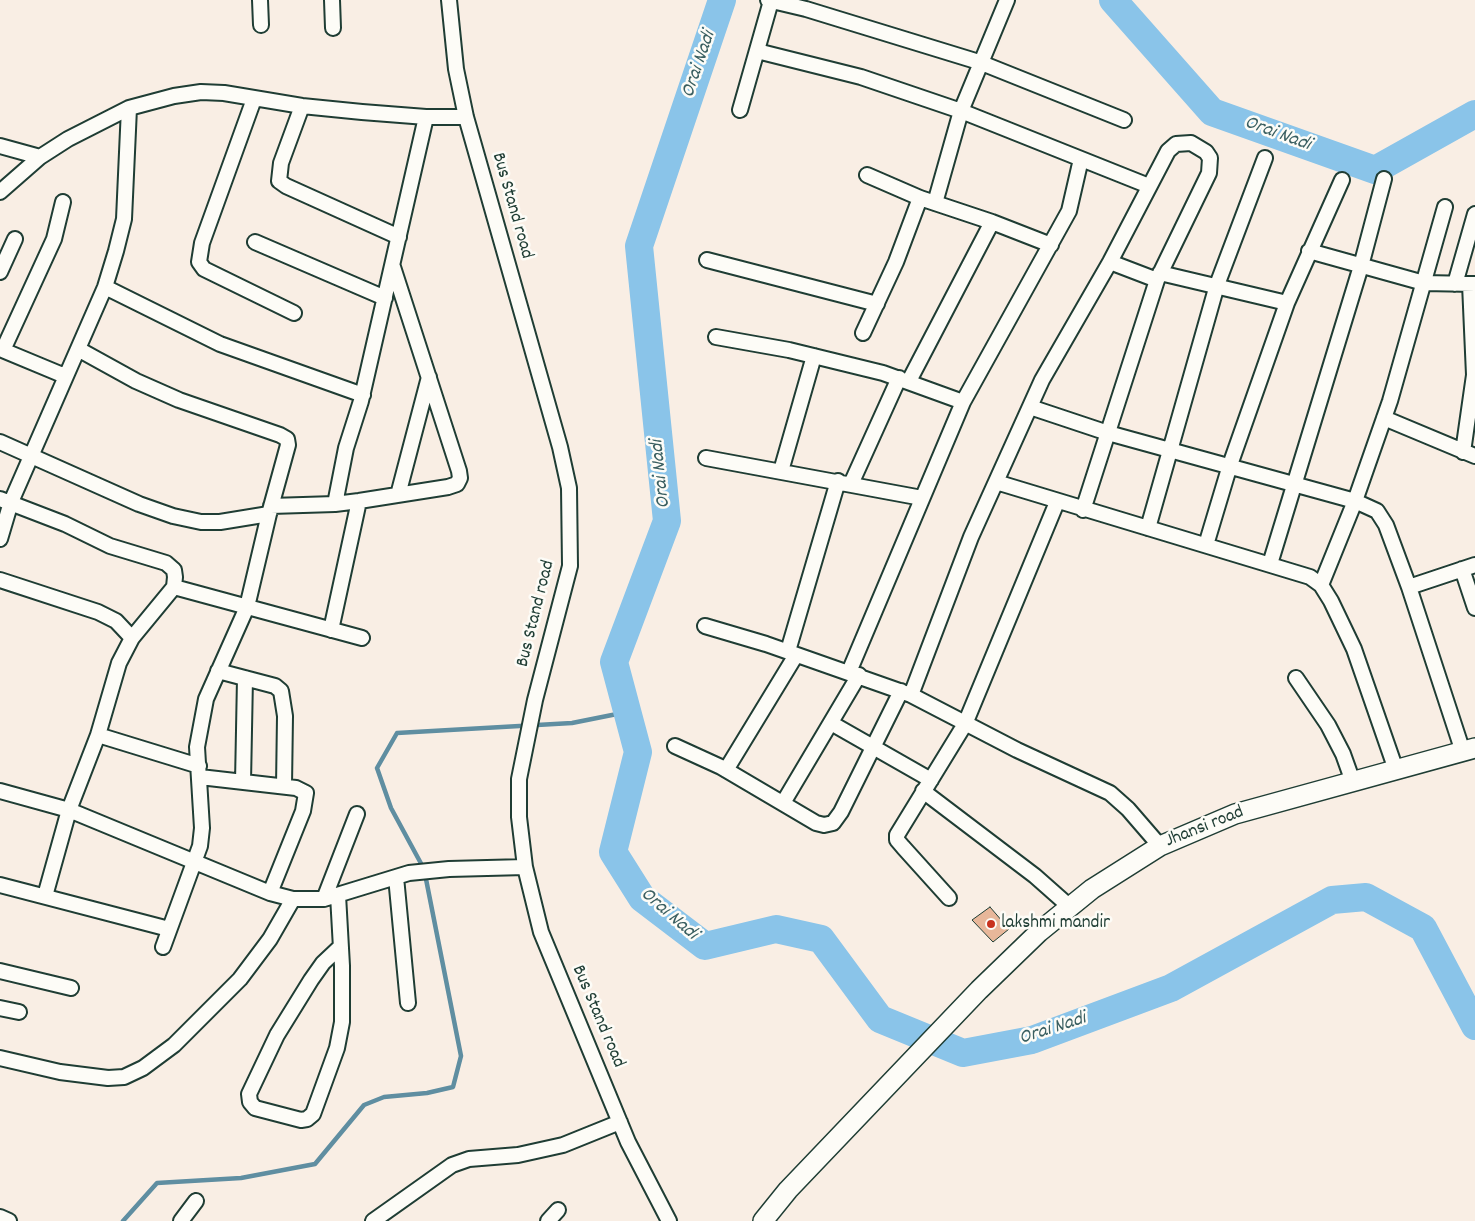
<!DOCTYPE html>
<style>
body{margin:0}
canvas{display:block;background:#f9eee4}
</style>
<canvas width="1475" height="1221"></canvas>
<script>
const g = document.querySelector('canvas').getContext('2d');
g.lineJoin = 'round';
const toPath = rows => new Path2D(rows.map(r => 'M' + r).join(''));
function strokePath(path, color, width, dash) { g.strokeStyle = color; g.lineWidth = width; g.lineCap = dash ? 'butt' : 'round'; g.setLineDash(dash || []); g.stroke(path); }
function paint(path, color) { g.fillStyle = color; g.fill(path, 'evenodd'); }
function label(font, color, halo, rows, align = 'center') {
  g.font = font + ' Dekko,sans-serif'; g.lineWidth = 5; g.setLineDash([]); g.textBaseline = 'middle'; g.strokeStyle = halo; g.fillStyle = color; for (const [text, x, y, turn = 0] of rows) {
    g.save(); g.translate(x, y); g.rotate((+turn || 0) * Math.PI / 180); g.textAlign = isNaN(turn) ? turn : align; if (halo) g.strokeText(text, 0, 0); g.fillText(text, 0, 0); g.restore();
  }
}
const stream = toPath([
 [123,1221,157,1183,241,1178,315,1164,364,1105,384,1097,427,1093,453,1087,461,1056,424,869,391,808,377,768,397,733,572,723,627,712]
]);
const river = toPath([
 [722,0,639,246,667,521,614,662,638,752,613,852,642,898,705,946,776,929,821,939,880,1019,963,1053,1032,1040,1171,988,1332,900,1366,897,1423,928,1475,1026],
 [1113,0,1212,112,1375,170,1475,114]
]);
const building = toPath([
 [990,907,1009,929,993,942,972,920,990,907]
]);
const street = toPath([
 [260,0,261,25],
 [332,0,333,28],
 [449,0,456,69,466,117,560,447,569,488,570,566,535,700,519,779,519,817,525,867,541,932,628,1142,669,1221],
 [768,0,806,9,979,62,1124,120],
 [757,51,861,77,961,111,1149,186],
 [254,99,202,243,199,262,204,269,294,313],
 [302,106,281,163,279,181,286,186,399,237],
 [740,110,771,1],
 [0,146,40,157],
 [867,175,920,198,992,222,1051,245],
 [0,192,40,157,68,139,129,108,174,96,201,92,224,93,302,106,362,112,426,117,466,117],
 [935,203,961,111,1007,0],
 [255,242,385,298],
 [1309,251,1424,283,1475,284],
 [707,260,877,304],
 [1110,262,1157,280],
 [0,272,15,239],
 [1160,273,1287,303],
 [1455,284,1475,214],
 [105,287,220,344,363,395],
 [863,333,896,262,920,198],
 [716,337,789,350,883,373,963,402],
 [0,349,65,376],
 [78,349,136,381,179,400,280,435,287,439,288,445,269,514,247,607,206,699,197,747,202,828,200,846,163,947],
 [3,350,54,239,63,202],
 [909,381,992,222],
 [1030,407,1108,433,1355,501,1377,511,1386,525,1409,587,1463,752],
 [1384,418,1475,456],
 [0,442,139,504,173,516,201,522,220,522,269,514],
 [1463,452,1474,375,1470,284],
 [706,458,922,498],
 [781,471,814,356],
 [996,482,1310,577,1321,585,1331,601,1354,649,1396,770],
 [851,484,899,378],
 [398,495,429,377],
 [0,499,65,524,110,546,166,563,174,570,175,577,174,587,132,638,119,663,98,735,69,810,45,896],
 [335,504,346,448,361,401,426,117],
 [271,506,335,504,359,501,448,487,457,484,460,478,459,471,393,267],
 [1148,528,1217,285,1265,158],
 [0,539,11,502,105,287,116,251,124,219,129,108],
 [1206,545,1230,465,1287,303,1342,180],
 [1270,564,1361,266,1384,179],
 [1462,569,1475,608],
 [0,580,98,612,116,621,132,638],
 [1321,585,1355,501,1390,401,1445,207],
 [174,587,362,638],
 [1409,587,1475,565],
 [705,626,766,644,911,695,1017,750,1110,793,1128,809,1160,846],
 [331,630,359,501],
 [788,651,838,481],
 [218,671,275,686,281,691,285,716,284,786],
 [849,672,963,402,1069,211,1081,159],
 [1296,678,1328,725,1343,754,1353,782],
 [911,695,971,537,1042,380,1110,262,1168,151,1176,144,1191,143,1206,152,1210,158,1209,173,1157,280,1083,510],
 [831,723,931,780],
 [98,735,199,766],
 [675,746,721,767,816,823,824,825,833,823,841,812,901,691],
 [726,770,796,655],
 [200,777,296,788,306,793,303,811,270,893],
 [243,782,245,678],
 [0,791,69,810,270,893,293,899,324,899,409,873,449,869,525,867],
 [923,791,1035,876,1070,907],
 [783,803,859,675],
 [396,877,408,1003],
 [0,885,169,929],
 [338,895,342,966,342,1022,337,1048,313,1114,307,1119,301,1120,255,1108,250,1102,249,1094,277,1035,311,980,323,963,340,947],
 [949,898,903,847,897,840,897,835,965,724,1057,502],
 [324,899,357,814],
 [0,971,71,988],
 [0,1008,19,1012],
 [0,1058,60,1072,108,1078,124,1077,143,1068,174,1045,240,979,270,939,293,899],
 [0,1217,9,1221],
 [181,1221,196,1201],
 [373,1221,452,1165,469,1159,518,1155,563,1145,620,1122],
 [548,1221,558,1210]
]);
const secondary = toPath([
 [763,1221,788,1190,979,990,1039,932,1092,889,1160,846,1235,814,1475,748]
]);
const markers = [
 [991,924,5,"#c8321e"]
];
const streetNames = [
 ["Bus Stand road",511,206,74],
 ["Bus Stand road",537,614,-76],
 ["Jhansi road",1205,828,-22],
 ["Bus Stand road",597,1017,67]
];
const poiNames = [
 ["lakshmi mandir",1001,924]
];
const waterNames = [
 ["Orai Nadi",700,65,-71],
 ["Orai Nadi",1277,135,20],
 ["Orai Nadi",662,474,-96],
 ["Orai Nadi",668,915,41],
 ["Orai Nadi",1053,1030,-18]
];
strokePath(stream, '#5f8ea1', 4.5);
strokePath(river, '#8ac4e9', 28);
paint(building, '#e8b79a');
strokePath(building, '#1f3d34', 1);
strokePath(street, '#1f3d34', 18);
strokePath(secondary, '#1f3d34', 22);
strokePath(street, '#fdfcf7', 14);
strokePath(secondary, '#fdfcf7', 19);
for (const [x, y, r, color] of markers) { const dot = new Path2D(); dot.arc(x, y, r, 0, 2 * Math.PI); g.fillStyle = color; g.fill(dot); strokePath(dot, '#fdfcf7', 2); }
label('19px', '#1f3d34', '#fdfcf7', streetNames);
label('19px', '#1f3d34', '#fdfcf7', poiNames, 'left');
label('italic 20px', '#3a5f61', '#fdfcf7', waterNames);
</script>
